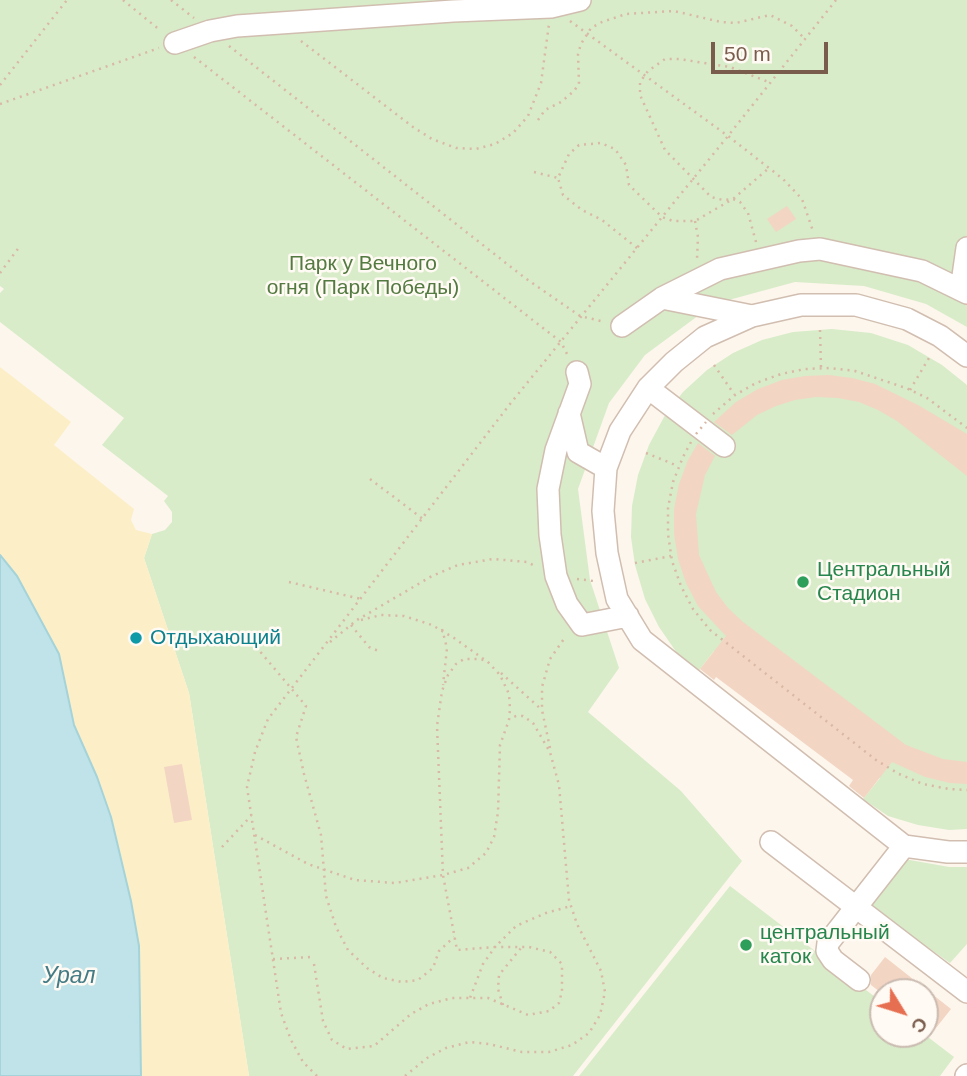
<!DOCTYPE html>
<meta charset="utf-8">
<style>
body{margin:0}
#map{position:relative;width:967px;height:1076px;overflow:hidden;background:#fdf6ec;font-family:Arial,sans-serif}
canvas{display:block}
.north{position:absolute;left:869px;top:978px;width:70px;height:70px;box-sizing:border-box;background:#fffaf3;border:2px solid #cabbb1;border-radius:50%;rotate:128deg;font-size:19px;font-weight:700;line-height:28px;text-align:center;color:#7a5c4d}
.north::after{content:'';display:block;margin:auto;width:24px;height:32px;background:#e76f51;clip-path:polygon(50% 0,100% 100%,50% 72%,0 100%)}
.scale{position:absolute;left:711px;top:42px;width:117px;height:32px;box-sizing:border-box;border:4px solid #7a5c4d;border-top:0;padding-left:9px;font-size:21px;line-height:24px;white-space:nowrap;color:#7a5c4d;-webkit-text-stroke:5px #fffaf3;paint-order:stroke}
</style>
<div id="map">
<canvas width="967" height="1076"></canvas>
<div class="north">С</div>
<div class="scale">50 m</div>
</div>
<script>
const g = document.querySelector('canvas').getContext('2d');
g.lineJoin = 'round';
function paint(path, color) { g.fillStyle = color; g.fill(path, 'evenodd'); }
const toPath = rows => new Path2D(rows.map(r => 'M' + r).join(''));
function strokePath(path, color, width, dash) { g.strokeStyle = color; g.lineWidth = width; g.lineCap = dash ? 'butt' : 'round'; g.setLineDash(dash || []); g.stroke(path); }
function label(font, color, halo, rows, align = 'center') {
  g.font = font + ' Arial,sans-serif'; g.lineWidth = 5; g.setLineDash([]); g.textBaseline = 'middle'; g.strokeStyle = halo; g.fillStyle = color; for (const [text, x, y, turn = 0] of rows) {
    g.save(); g.translate(x, y); g.rotate((+turn || 0) * Math.PI / 180); g.textAlign = isNaN(turn) ? turn : align; if (halo) g.strokeText(text, 0, 0); g.fillText(text, 0, 0); g.restore();
  }
}
const green = toPath([
 [0,0,967,0,967,327,926,304,864,286,795,282,714,304,645,355,609,403,578,489,590,580,619,668,588,712,681,791,742,861,573,1076,249,1076,189,693,144,558,152,534,165,530,172,522,172,512,164,501,168,496,102,445,124,418,0,322,0,293,4,289,0,286],
 [832,329,871,333,908,345,942,365,967,385,967,829,949,830,918,825,888,816,863,799,880,778,714,651,697,673,677,653,659,627,645,599,635,565,631,537,632,506,638,475,649,445,664,417,683,392,707,370,733,353,762,340,793,332],
 [899,858,949,867,967,867,967,944,950,963,864,903],
 [730,886,883,1003,883,1034,924,1034,954,1057,940,1076,579,1076]
]);
const sand = toPath([
 [0,367,71,422,54,445,134,509,131,520,136,530,152,534,144,558,189,693,249,1076,141,1076,139,946,131,901,111,817,97,777,74,725,59,654,17,576,0,555]
]);
const water = toPath([
 [0,555,17,576,59,654,74,725,97,777,111,817,131,901,139,946,141,1076,0,1076,0,555]
]);
const building = toPath([
 [787,206,796,219,776,232,767,219],
 [829,375,852,378,875,384,918,405,967,434,967,476,897,421,878,410,859,402,838,398,816,397,795,400,776,406,757,415,732,435,714,422,736,402,758,389,782,380,805,376],
 [698,443,715,456,705,475,696,514,699,555,716,592,728,608,743,622,906,745,943,759,967,762,967,784,950,783,925,777,892,762,864,798,849,786,853,780,716,677,714,680,700,669,726,636,698,606,686,583,678,559,674,534,674,509,679,484,688,460],
 [182,764,192,820,174,823,164,767],
 [885,957,951,1009,932,1033,925,1027,925,992,880,992,871,985,871,975]
]);
const path = toPath([
 [123,0,161,31],
 [171,0,194,18],
 [570,21,728,136,783,179,802,199,813,231],
 [301,41,413,127,432,139,456,148,476,149,495,144,513,133,528,116,541,83,549,24],
 [229,46,525,278,580,316,605,322],
 [194,57,561,342,568,356],
 [0,85,67,0],
 [0,104,159,48],
 [538,120,545,110,561,102,574,91,579,84,578,54,581,44,591,28,602,22,626,14,674,11,721,22,736,23,770,15,792,26,805,39],
 [534,172,558,178],
 [695,221,698,237,697,259],
 [756,242,748,213,740,202,733,199,723,200,711,197,665,150,640,95,640,82,648,71,665,59,679,59,730,67,771,83],
 [637,248,602,220,582,210,563,195,558,178,569,154,579,145,601,143,615,149,626,165,629,185,662,217,673,221,695,221,733,199,769,168],
 [0,273,20,246],
 [820,330,821,368],
 [714,365,734,394],
 [910,390,929,358],
 [713,414,735,395,756,383,781,374,805,369,830,368,855,371,906,388,927,398,967,428],
 [691,442,683,457,673,482,668,508,668,534,672,561,681,586,693,609,710,630,876,760,899,774,923,784,949,789,967,790],
 [646,453,678,466],
 [370,479,423,519],
 [635,563,671,556],
 [577,579,594,581],
 [289,582,361,599],
 [361,620,381,615,404,616,432,625,454,638,485,660],
 [351,625,369,647,381,652],
 [442,629,447,648,443,685],
 [247,636,306,706,296,737,304,774,321,835,326,896,336,927,348,950,367,968,383,978,402,982,418,980,433,968,439,951,454,937],
 [330,642,357,620,432,576,458,565,493,559,527,562,537,567],
 [501,673,542,710],
 [550,748,542,710,542,687,550,659,566,636],
 [255,835,308,864,355,880,395,883,443,875,468,868,486,853,494,837,498,812,500,745,509,720,510,709,509,694,500,675,487,661,480,659,464,659,456,664,448,675,442,691,437,726,443,875,457,950,495,947,516,926,546,913,571,906],
 [222,847,251,816],
 [273,959,312,957],
 [314,964,323,1021,332,1040,347,1049,374,1046,411,1014,429,1004,452,998,488,998,528,1015,549,1011,559,1003,562,991,562,964,550,952,529,947,495,947,483,964,470,998],
 [503,1005,498,989,499,975,521,948],
 [317,1076,303,1062,291,1040,281,1013,247,787,255,752,268,719,510,404,728,136,836,0],
 [405,1076,427,1058,446,1048,469,1042,489,1044,522,1052,549,1052,572,1045,589,1033,600,1015,605,992,601,971,577,924,569,900,559,785,550,752,533,723,523,716,516,716,510,719]
]);
const minor = toPath([
 [175,43,210,31,237,26,453,11,551,7,580,0],
 [961,290,967,248],
 [662,298,752,316],
 [622,326,662,298,720,269,799,251,820,249,922,271,967,293],
 [967,356,940,336,907,319,856,305,801,305,752,316,705,337,674,362,648,388,620,431,606,468,603,511,607,553,617,599,642,640,904,846,948,852,967,852],
 [577,372,580,384,556,450,548,489,550,535,556,576,567,604,582,625,628,616],
 [648,388,724,446],
 [569,413,578,452,606,468],
 [771,842,967,992],
 [859,980,833,960,827,951,828,943,904,846],
 [966,1076,967,1075]
]);
const pathBridge = toPath([
 [696,434,706,422]
]);
const markers = [
 [803,582,7,"#2e9e5b"],
 [136,638,7,"#0f9aa8"],
 [746,945,7,"#2e9e5b"]
];
const parkNames = [
 ["Парк у Вечного",363,264],
 ["огня (Парк Победы)",363,288]
];
const leisureNames = [
 ["Центральный",817,570],
 ["Стадион",817,594],
 ["центральный",760,933],
 ["каток",760,957]
];
const cultureNames = [
 ["Отдыхающий",150,638]
];
const waterNames = [
 ["Урал",69,977]
];
paint(green, '#d8ecc9');
paint(sand, '#fcefc7');
paint(water, '#bfe3e8');
strokePath(water, '#a5d3da', 2);
paint(building, '#f3d5c3');
strokePath(minor, '#d1beb0', 24);
strokePath(path, '#d9b8a5', 2.5, [2, 5]);
strokePath(minor, '#fff', 21);
strokePath(pathBridge, '#d9b8a5', 2.5, [2, 5]);
for (const [x, y, r, color] of markers) { const dot = new Path2D(); dot.arc(x, y, r, 0, 2 * Math.PI); g.fillStyle = color; g.fill(dot); strokePath(dot, '#fffaf3', 2.5); }
label('21px', '#537a41', '#fffaf3', parkNames);
label('21px', '#27864d', '#fffaf3', leisureNames, 'left');
label('21px', '#0d838f', '#fffaf3', cultureNames, 'left');
label('italic 23px', '#437c86', '#fffaf3', waterNames);
</script>
